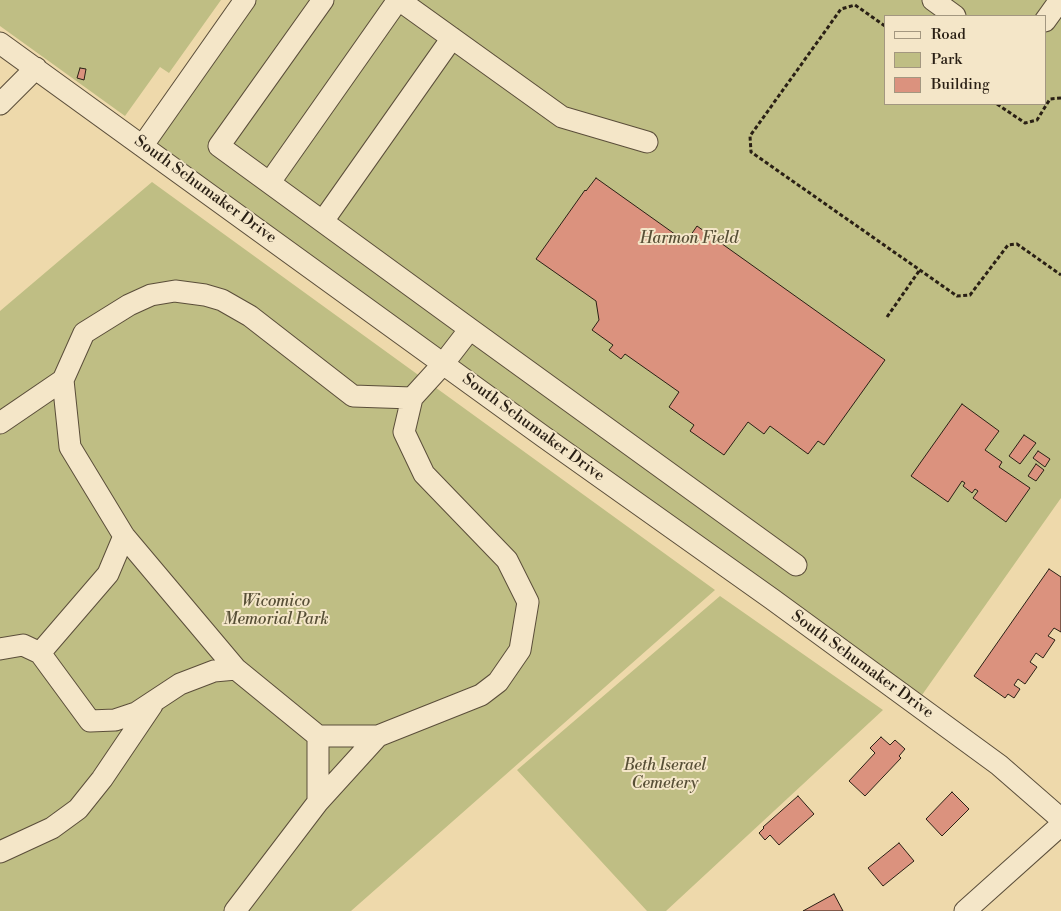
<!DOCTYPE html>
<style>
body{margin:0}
#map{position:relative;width:1061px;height:911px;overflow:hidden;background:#eed9ab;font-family:"Libre Bodoni",serif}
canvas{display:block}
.legend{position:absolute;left:884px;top:15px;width:162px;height:90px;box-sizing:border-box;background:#f4e6c8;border:1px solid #a39780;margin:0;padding:6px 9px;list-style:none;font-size:15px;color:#2a2015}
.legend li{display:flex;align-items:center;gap:10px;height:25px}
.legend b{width:25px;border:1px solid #a39780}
</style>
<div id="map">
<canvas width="1061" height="911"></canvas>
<ul class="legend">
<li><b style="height:6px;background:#f4e6c8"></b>Road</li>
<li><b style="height:14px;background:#bfbe84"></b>Park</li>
<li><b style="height:14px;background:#db927e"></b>Building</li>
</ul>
</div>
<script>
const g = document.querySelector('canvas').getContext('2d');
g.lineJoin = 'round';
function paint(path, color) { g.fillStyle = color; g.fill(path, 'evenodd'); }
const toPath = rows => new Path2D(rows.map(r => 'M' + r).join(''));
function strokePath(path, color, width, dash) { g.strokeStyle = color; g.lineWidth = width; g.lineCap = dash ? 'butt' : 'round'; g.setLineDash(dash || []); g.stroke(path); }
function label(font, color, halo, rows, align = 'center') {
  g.font = font + ' "Libre Bodoni",serif'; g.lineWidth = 4; g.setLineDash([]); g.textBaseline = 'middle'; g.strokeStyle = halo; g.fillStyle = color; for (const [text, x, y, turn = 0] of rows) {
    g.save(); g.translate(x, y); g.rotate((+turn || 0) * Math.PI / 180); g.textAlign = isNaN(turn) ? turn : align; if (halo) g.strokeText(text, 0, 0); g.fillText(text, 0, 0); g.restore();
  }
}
const green = toPath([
 [0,0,221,0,169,73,160,67,125,116,0,26],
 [242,0,1061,0,1061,498,922,695,143,145],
 [885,16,1045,16,1045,104,885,104],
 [152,182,715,590,351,911,0,911,0,311],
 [720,596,883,710,666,911,647,911,517,770]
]);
const building = toPath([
 [80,68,86,69,84,80,77,78,80,68],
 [596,178,686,242,697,226,885,360,824,445,818,441,808,454,770,426,764,434,748,422,724,455,690,431,694,425,669,407,679,392,625,354,621,359,609,350,613,345,592,330,599,320,596,301,536,259,585,190,586,191,596,178],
 [962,404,999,431,985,450,1002,462,999,467,1030,488,1006,522,973,498,978,491,975,489,972,493,963,486,965,483,962,481,948,502,911,476,962,404],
 [1024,435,1036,443,1020,464,1009,456,1024,435],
 [1038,451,1050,459,1045,467,1033,458,1038,451],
 [1036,464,1044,470,1036,481,1028,476,1036,464],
 [1049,569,1061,577,1061,632,1054,628,1048,636,1055,640,1043,658,1036,653,1030,662,1037,667,1025,684,1018,679,1014,685,1020,689,1014,698,1008,694,1005,698,974,676,1049,569],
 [881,737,890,745,895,740,905,749,899,756,901,758,865,796,849,781,875,753,870,748,881,737],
 [952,792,969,809,942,836,926,819,952,792],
 [798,796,814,814,779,845,770,835,765,840,759,833,764,828,763,827,798,796],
 [899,843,914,861,883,886,868,868,899,843],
 [834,894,843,911,803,911,834,894]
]);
const path = toPath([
 [885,26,855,5,841,9,750,136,751,152,957,296,970,295,1008,245,1017,244,1061,275],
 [997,104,1025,123,1037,120,1050,99,1061,98],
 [887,317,919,271]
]);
const minor = toPath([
 [323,0,219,146,470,329,796,565],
 [399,0,562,117,647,142],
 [933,0,955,16],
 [1045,21,1060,0],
 [0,43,544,437,772,599,999,765,1061,819],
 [0,104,36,68],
 [143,145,245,0],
 [270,182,398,0],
 [323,221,452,38],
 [412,398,443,364,470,329],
 [0,423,63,380],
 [124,536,108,574,40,653,90,721,115,720,136,713,180,684,214,671,236,669],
 [0,649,23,645,40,653],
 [318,736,378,736],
 [0,852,52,828,78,809,102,779,152,705],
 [235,911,318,802,378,736,481,695,498,682,520,650,528,602,507,560,424,474,404,432,412,398,353,396,250,316,222,300,205,295,175,291,151,295,129,305,84,333,63,380,70,447,124,536,236,669,318,736,318,802],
 [965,911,1061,825]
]);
const streetNames = [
 ["South Schumaker Drive",205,190,36],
 ["South Schumaker Drive",533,428,36],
 ["South Schumaker Drive",862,665,36]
];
const parkNames = [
 ["Harmon Field",689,239],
 ["Wicomico",276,602],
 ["Memorial Park",276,620],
 ["Beth Iserael",665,766],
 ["Cemetery",665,784]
];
paint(green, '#bfbe84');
paint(building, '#db927e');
strokePath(building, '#2a2015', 1);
strokePath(minor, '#5b4e3a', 23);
strokePath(path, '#2a2015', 3, [4, 2.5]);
strokePath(minor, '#f4e6c8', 21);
label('16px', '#2a2015', '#f4e6c8', streetNames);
label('italic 16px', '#574f36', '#f4e6c8', parkNames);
</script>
